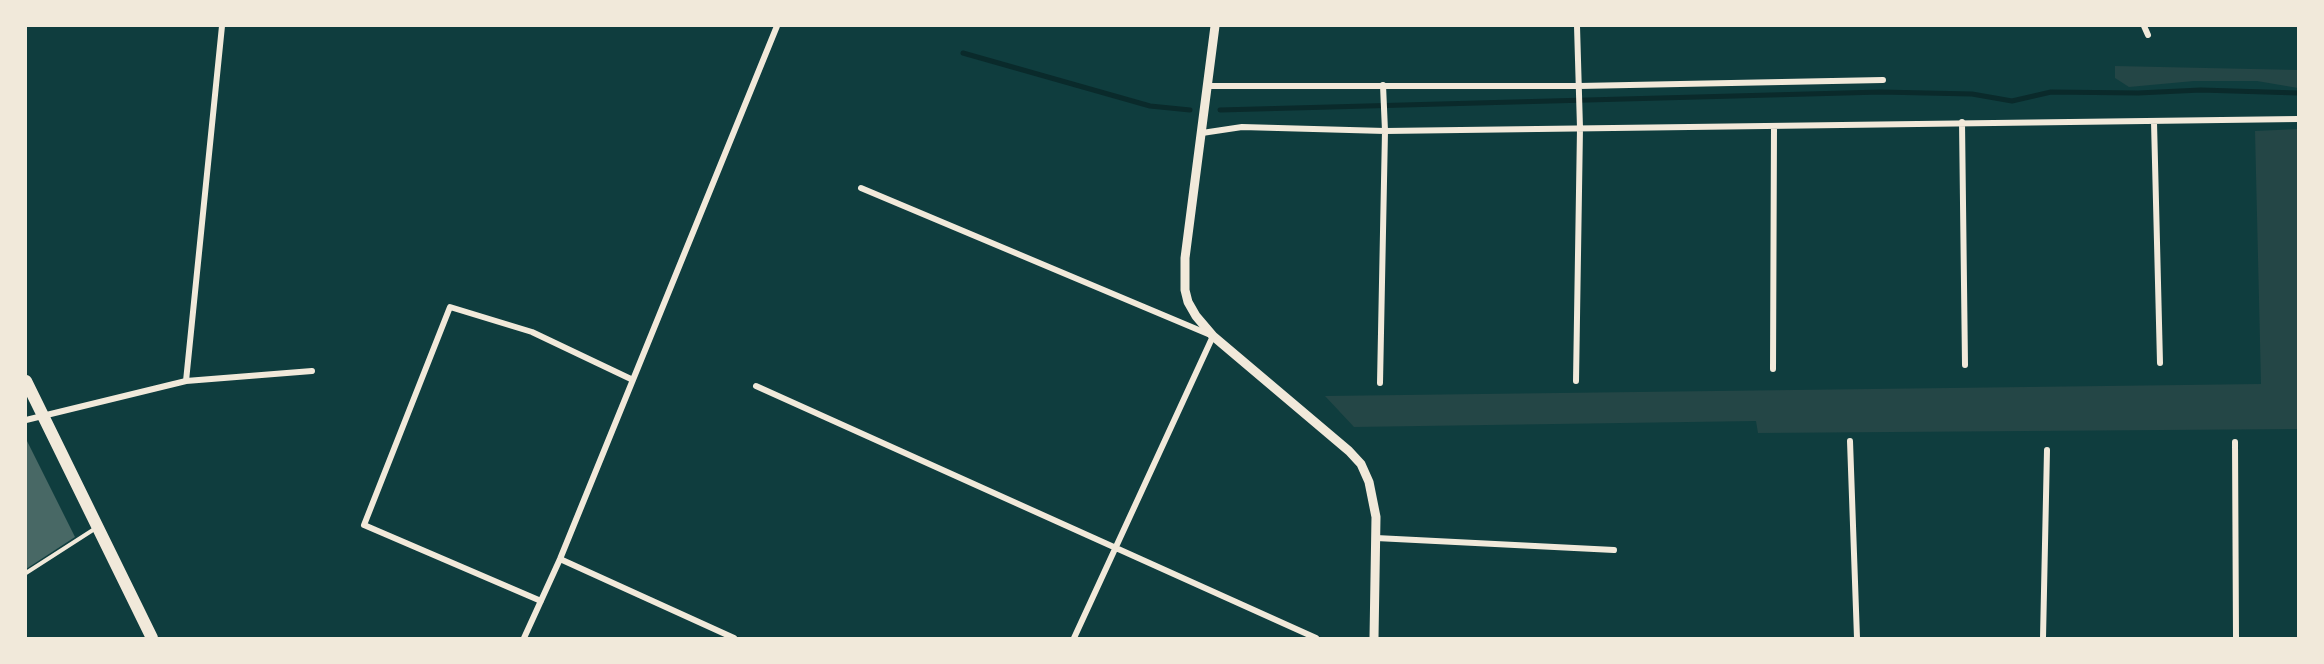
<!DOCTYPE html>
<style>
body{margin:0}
#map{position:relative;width:2324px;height:664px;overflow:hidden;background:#0f3d3e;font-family:"Sofia Sans Condensed",sans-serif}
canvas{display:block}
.frame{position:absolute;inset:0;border:27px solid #f1e9da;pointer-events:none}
</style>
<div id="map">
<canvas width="2324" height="664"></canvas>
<div class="frame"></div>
</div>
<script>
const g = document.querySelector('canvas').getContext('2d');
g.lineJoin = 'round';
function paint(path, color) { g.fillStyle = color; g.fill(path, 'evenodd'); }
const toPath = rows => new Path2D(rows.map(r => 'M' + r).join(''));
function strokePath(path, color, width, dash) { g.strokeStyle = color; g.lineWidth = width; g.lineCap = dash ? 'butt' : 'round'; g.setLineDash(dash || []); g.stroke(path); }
const green = toPath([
 [2115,66,2298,70,2298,88,2257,81,2194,81,2129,87,2115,78],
 [2298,129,2298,429,1758,433,1756,421,1354,427,1325,396,2261,384,2255,131]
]);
const stream = toPath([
 [963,53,1150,106,1190,110],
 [1220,110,1881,92,1972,94,2012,101,2051,92,2138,93,2201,90,2298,93]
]);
const building = toPath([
 [26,439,75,537,26,569]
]);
const service = toPath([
 [26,573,96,528]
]);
const minor = toPath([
 [2144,26,2148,35],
 [1208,86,1579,86,1883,80],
 [1962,122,1965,365],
 [2154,122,2160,363],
 [1202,133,1242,127,1385,131,2298,119],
 [861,188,1213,336,1074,638],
 [1773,369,1774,126],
 [186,381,222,26],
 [1576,381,1580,128,1577,26],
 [1380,383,1385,131,1383,85],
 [756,386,1316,638],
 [26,420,186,381,312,371],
 [1850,441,1857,638],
 [2235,442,2236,638],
 [1376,538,1614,550],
 [560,559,734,638],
 [541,601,364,525,450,307,532,332,633,380],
 [524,638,560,559,777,26],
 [2043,638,2047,450]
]);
const tertiary = toPath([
 [1215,26,1185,258,1185,290,1188,302,1196,316,1213,336,1349,451,1361,464,1369,482,1376,517,1374,638]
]);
const primary = toPath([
 [26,381,152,638]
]);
paint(green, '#244646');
strokePath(stream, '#0a2a2b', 5);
paint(building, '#486865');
strokePath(service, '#f1e9da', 4);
strokePath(minor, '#f1e9da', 6);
strokePath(tertiary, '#f1e9da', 9);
strokePath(primary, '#f1e9da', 12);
</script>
